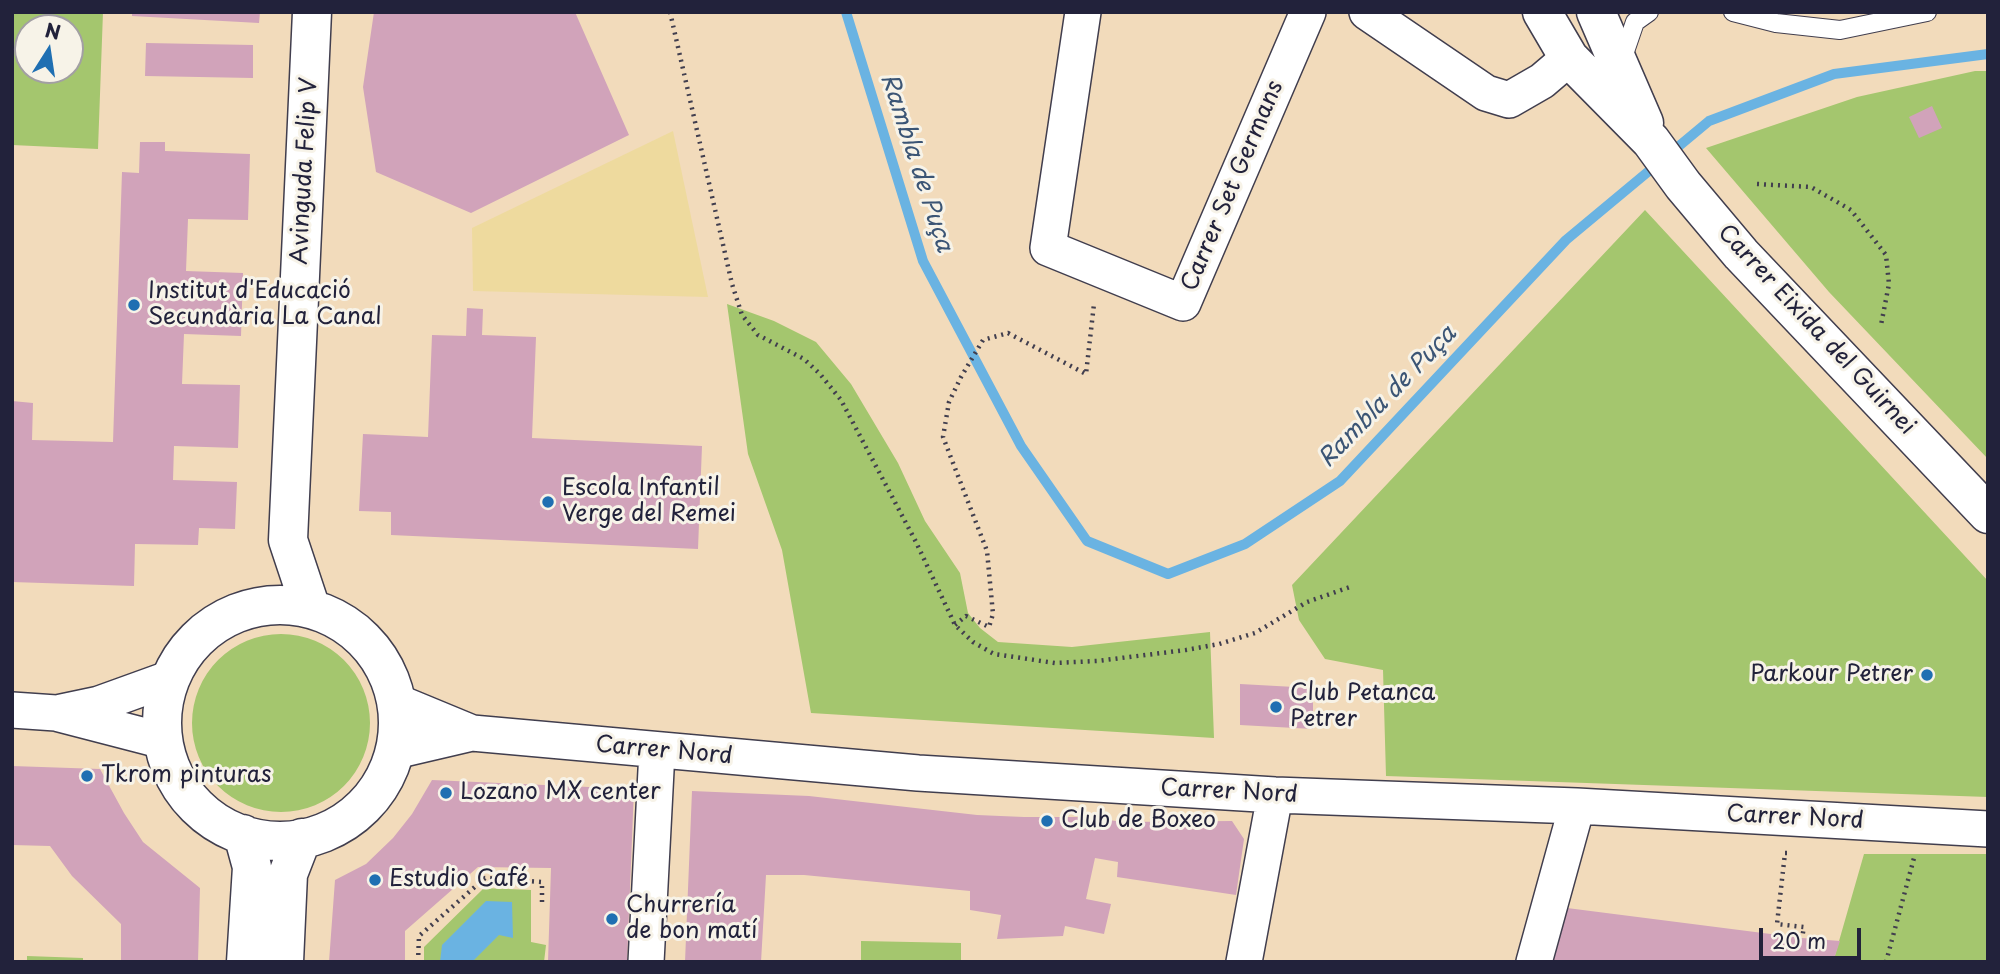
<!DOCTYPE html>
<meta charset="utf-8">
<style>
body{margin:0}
#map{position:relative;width:2000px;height:974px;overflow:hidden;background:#f2dbbb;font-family:"Playpen Sans",sans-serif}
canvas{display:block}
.frame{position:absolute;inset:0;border:14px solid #22223b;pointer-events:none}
.north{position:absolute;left:14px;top:14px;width:70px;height:70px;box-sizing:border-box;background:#f7f3e8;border:2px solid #a29fa3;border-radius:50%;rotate:12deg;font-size:19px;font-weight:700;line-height:28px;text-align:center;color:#22223b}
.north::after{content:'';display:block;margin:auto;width:24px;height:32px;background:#1f6fb2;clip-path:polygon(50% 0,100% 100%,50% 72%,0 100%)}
.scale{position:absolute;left:1759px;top:928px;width:102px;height:32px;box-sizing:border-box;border:4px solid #22223b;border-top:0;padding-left:9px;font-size:21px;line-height:24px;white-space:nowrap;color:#22223b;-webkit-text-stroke:5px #f7f3e8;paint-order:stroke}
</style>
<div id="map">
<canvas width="2000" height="974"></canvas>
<div class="frame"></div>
<div class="north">N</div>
<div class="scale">20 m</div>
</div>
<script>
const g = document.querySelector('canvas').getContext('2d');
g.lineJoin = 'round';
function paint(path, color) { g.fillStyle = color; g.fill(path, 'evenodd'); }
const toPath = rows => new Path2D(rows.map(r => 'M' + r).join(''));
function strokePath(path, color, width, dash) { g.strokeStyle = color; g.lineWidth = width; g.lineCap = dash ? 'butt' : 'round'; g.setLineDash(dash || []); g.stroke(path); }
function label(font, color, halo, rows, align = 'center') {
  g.font = font + ' "Playpen Sans",sans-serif'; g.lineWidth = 6; g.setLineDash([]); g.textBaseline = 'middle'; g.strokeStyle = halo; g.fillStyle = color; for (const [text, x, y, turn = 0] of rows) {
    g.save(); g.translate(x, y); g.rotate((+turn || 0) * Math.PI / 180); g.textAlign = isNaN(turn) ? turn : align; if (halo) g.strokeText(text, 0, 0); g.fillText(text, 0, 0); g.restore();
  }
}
const green = toPath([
 [12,12,103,12,98,149,12,145],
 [70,28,70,70,28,70,28,28],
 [1975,71,1988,71,1988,459,1829,292,1706,148,1857,97],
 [1645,210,1988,581,1988,797,1386,776,1383,670,1325,659,1299,620,1292,585],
 [727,304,774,321,816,342,851,384,898,463,925,521,960,573,968,613,980,628,998,642,1072,647,1210,632,1214,738,811,713,782,550,748,454],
 '192 723a89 89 0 1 1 178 0a89 89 0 1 1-178 0Z',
 [1864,854,1988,854,1988,962,1833,962],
 [484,888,531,890,531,942,546,945,544,962,424,962,424,947],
 [861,941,961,943,961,962,861,962],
 [27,956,83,958,83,962,27,962]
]);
const sand = toPath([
 [673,131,708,297,473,291,472,228]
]);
const water = toPath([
 [486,901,512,902,513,938,499,935,472,962,440,962,442,945]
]);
const stream = toPath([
 [846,12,923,261,1021,446,1087,541,1168,574,1245,544,1340,481,1566,240,1709,121,1834,74,1988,54]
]);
const building = toPath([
 [132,12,260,12,259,23,132,16],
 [374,12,575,12,629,135,471,213,376,172,363,87],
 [146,43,253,45,253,78,145,76],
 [1932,106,1942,128,1919,138,1909,117],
 [140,142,165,142,165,151,250,154,248,220,188,219,186,271,243,273,241,336,184,334,182,384,240,385,238,448,174,446,173,480,237,482,235,529,199,528,198,545,135,544,134,586,12,582,12,401,33,403,32,440,113,442,122,172,139,173],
 [467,308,483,309,482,335,536,337,532,438,702,446,698,549,391,535,391,512,359,511,363,434,428,437,432,335,466,336],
 [1240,684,1313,688,1313,729,1240,725],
 [12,766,100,769,124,813,143,842,200,888,198,962,121,962,121,924,72,876,50,846,12,845],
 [432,780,634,789,627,962,548,962,551,868,478,867,405,931,405,962,329,962,335,880,366,864,393,838,412,814],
 [692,791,809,796,977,815,1024,817,1082,817,1125,822,1232,821,1244,839,1236,895,1117,877,1118,862,1095,858,1086,899,1111,904,1104,934,1065,926,1063,936,997,939,1001,915,970,910,970,891,804,875,766,875,761,962,685,962],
 [1567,908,1802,938,1840,941,1833,962,1553,962]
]);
const path = toPath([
 [670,12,732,284,742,315,758,335,804,359,820,374,841,400,916,542,955,625,973,642,994,654,1055,663,1097,661,1186,650,1219,644,1255,633,1307,602,1350,587],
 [1757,184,1811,187,1851,210,1886,255,1889,284,1881,325],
 [955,625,966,616,989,627,993,614,987,551,943,437,949,402,961,377,983,340,1008,333,1086,374,1094,304],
 [1787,853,1785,853,1777,924,1804,927,1802,938],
 [418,962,419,936,485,878,542,882,542,904],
 [1886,962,1914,858]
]);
const service = toPath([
 [1733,12,1776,23,1840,30,1927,12],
 [1622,60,1635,22,1649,12]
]);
const minor = toPath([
 [1083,12,1048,248,1183,303,1308,12],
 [1367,12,1486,93,1509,100,1542,81,1569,58],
 [397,702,472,733,918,773,1275,795,1577,806,1988,829],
 [12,710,56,713,164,741],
 [61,712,99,704,171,678],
 [395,751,472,733],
 [646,962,657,751],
 [1244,962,1275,795],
 [1534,962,1577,806]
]);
const tertiary = toPath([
 [1542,12,1569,58,1651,141,1683,185,1741,254,1988,514],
 [1596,12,1644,123],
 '162 723a118 118 0 1 1 236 0a118 118 0 1 1-236 0Z',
 [311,609,288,540,312,12],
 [243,834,252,867,246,962],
 [284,962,288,874,302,838]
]);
const markers = [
 [134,305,7,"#1f6fb2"],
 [548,502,7,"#1f6fb2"],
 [1927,675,7,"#1f6fb2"],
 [1276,707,7,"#1f6fb2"],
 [87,776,7,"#1f6fb2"],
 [446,793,7,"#1f6fb2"],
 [1047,821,7,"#1f6fb2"],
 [375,880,7,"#1f6fb2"],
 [612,919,7,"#1f6fb2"]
];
const streetNames = [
 ["Avinguda Felip V",305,171,-87],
 ["Carrer Set Germans",1233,186,-67],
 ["Carrer Eixida del Guirnei",1816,330,47],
 ["Carrer Nord",664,751,5],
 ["Carrer Nord",1229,792,3],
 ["Carrer Nord",1795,818,3]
];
const poiNames = [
 ["Institut d'Educació",148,292],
 ["Secundària La Canal",148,318],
 ["Escola Infantil",562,489],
 ["Verge del Remei",562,515],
 ["Parkour Petrer",1913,675,"right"],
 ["Club Petanca",1290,694],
 ["Petrer",1290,720],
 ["Tkrom pinturas",101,776],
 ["Lozano MX center",460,793],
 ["Club de Boxeo",1061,821],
 ["Estudio Café",389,880],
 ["Churrería",626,906],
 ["de bon matí",626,932]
];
const waterNames = [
 ["Rambla de Puça",916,163,72],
 ["Rambla de Puça",1388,397,-46]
];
paint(green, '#a4c66e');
paint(sand, '#eeda9e');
paint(water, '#6ab3e2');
strokePath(stream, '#6ab3e2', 10);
paint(building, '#d1a3ba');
strokePath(service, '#413e4e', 20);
strokePath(minor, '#413e4e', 38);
strokePath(tertiary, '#413e4e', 41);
strokePath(path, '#413e4e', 4.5, [2, 5]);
strokePath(service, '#fff', 18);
strokePath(minor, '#fff', 35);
strokePath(tertiary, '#fff', 38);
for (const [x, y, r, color] of markers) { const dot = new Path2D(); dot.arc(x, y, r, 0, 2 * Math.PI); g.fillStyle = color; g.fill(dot); strokePath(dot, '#f7f3e8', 2.5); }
label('23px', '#22223b', '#f7f3e8', streetNames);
label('23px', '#22223b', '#f7f3e8', poiNames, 'left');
label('italic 24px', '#3b5575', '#f7f3e8', waterNames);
</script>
